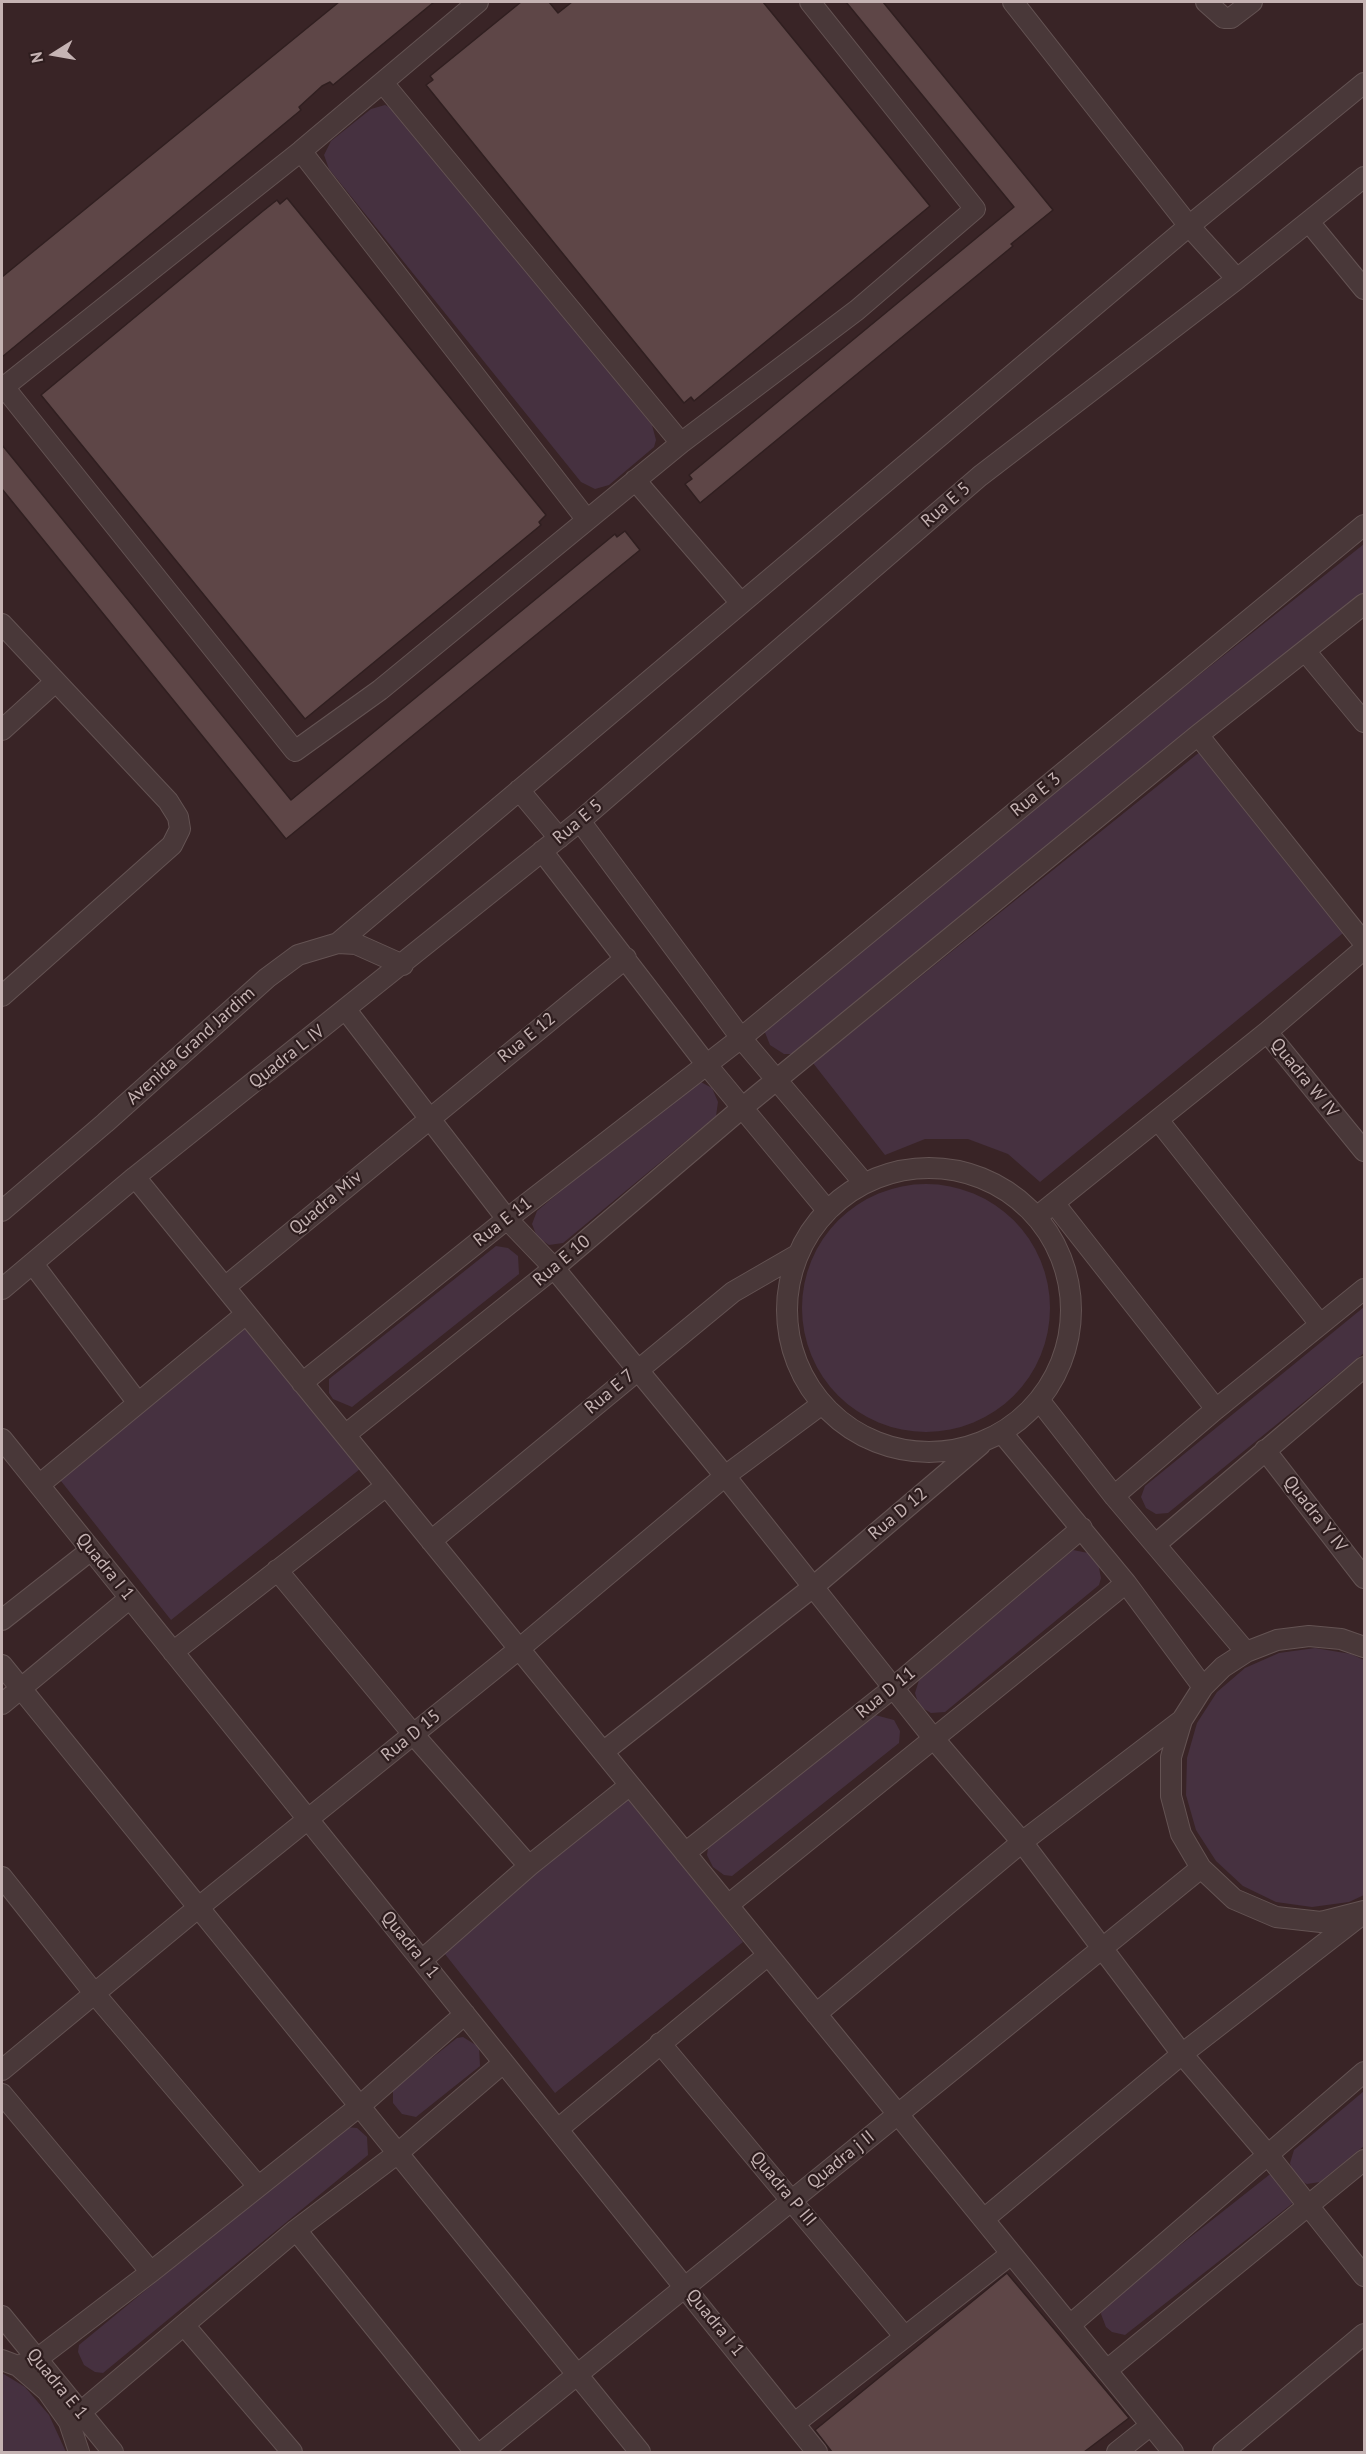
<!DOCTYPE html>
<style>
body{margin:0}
#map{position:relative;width:1366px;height:2454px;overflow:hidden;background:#392426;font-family:"PT Sans",sans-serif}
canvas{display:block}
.frame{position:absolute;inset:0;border:3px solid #c5b3b3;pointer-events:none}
.north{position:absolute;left:24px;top:24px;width:60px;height:60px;-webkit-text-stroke:4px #2e1d1e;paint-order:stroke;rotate:259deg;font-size:16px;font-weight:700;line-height:24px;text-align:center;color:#c5b3b3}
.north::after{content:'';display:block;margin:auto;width:21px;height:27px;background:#c5b3b3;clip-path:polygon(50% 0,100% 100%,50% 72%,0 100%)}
</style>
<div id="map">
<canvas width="1366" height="2454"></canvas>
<div class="frame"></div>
<div class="north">N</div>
</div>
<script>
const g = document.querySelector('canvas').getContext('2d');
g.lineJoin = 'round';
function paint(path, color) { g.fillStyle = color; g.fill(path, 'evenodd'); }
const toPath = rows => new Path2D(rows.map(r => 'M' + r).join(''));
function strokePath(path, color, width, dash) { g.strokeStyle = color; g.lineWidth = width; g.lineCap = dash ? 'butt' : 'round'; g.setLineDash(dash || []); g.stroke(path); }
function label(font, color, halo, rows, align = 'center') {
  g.font = font + ' "PT Sans",sans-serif'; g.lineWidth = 4.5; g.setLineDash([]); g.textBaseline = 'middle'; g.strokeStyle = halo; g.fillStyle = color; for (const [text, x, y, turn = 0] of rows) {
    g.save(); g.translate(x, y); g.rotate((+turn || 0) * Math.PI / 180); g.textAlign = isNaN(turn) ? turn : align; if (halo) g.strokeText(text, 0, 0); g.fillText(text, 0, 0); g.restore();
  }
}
const green = toPath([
 [385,105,399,112,652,425,656,440,654,447,609,485,595,489,581,482,329,169,324,155,331,141,371,109],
 [1364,544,1364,599,792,1054,784,1054,770,1045,764,1030,764,1021],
 [1201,751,1348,929,1040,1182,1008,1154,968,1139,925,1139,885,1155,813,1063],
 [691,1081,699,1081,712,1088,718,1102,716,1116,563,1243,549,1245,537,1237,532,1224,537,1211],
 '802 1308a124 124 0 1 1 248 0a124 124 0 1 1-248 0Z',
 [496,1246,508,1248,518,1256,519,1274,352,1407,333,1399,329,1393,329,1379],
 [1364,1307,1364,1353,1168,1513,1156,1514,1146,1508,1141,1497,1145,1486],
 [245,1325,360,1469,171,1620,57,1476],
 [1073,1550,1088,1553,1098,1563,1101,1578,1099,1585,945,1712,931,1713,919,1706,915,1693,919,1680],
 [1315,1648,1351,1654,1364,1660,1364,1895,1349,1902,1312,1907,1276,1902,1243,1886,1216,1861,1196,1830,1186,1795,1187,1758,1197,1723,1217,1692,1245,1668,1279,1653],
 [875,1715,894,1720,900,1731,899,1743,732,1876,724,1875,713,1867,707,1855,708,1848],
 [629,1798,743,1942,555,2093,441,1949],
 [463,2037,479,2047,480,2066,416,2117,402,2114,393,2103,393,2089,457,2038],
 [1364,2091,1364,2146,1320,2182,1307,2184,1300,2181,1292,2170,1290,2163,1294,2150],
 [344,2127,357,2128,367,2137,368,2155,103,2373,95,2372,84,2365,78,2352,79,2345],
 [1276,2174,1294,2197,1293,2203,1125,2335,1112,2332,1106,2327,1101,2314,1102,2307,1269,2175],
 [2,2373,25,2387,49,2415,66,2452,2,2452]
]);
const building = toPath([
 [339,2,434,2,333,85,330,82,322,86,299,107,301,110,2,357,2,277,339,2],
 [521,2,549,2,558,13,572,2,763,2,930,206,694,401,691,397,684,403,426,85,433,80,430,76,521,2],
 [846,2,883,2,1053,210,1011,244,1013,246,700,503,685,484,692,479,689,475,1014,207,846,2],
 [287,198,546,515,539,522,541,525,305,719,41,395,263,211,277,200,280,204,287,198],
 [2,445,291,800,615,534,617,537,625,531,640,550,286,839,2,489,2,445],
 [1007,2273,1129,2418,1084,2452,832,2452,815,2430,1007,2273]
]);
const minor = toPath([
 [478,2,301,151,4,387,295,751,380,690,681,443,857,310,975,209,810,2],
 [1013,2,1189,226,1237,279],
 [1206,2,1224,18,1231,18,1252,2],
 [383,83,681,443],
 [301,151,587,520],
 [1309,222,1364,289],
 [635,480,741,603],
 [2,624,168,801,178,817,180,829,172,845,2,996],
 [1306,652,1364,722],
 [2,730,54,683],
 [1198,735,1364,943],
 [519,790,559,838],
 [580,821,741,1038,864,1183],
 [542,851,706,1064,827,1210],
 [338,943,1189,226,1364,83],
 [346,1010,507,1219,554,1268,725,1476,934,1739,1022,1842,1182,2054,1269,2156,1364,2276],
 [1267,1032,1364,1151],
 [1158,1120,1320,1324],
 '787 1310a142 142 0 1 1 284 0a142 142 0 1 1-284 0Z',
 [135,1177,1173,2452],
 [1054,1203,1216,1409],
 [2,1211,105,1123,267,978,298,955,338,943,356,944,403,965],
 [1039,1215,1267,1032,1364,949],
 [33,1264,138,1403],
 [225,1287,626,958],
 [2,1289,135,1177,580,821,980,476,1237,279,1364,177],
 [302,1383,507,1219,741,1038,1364,525],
 [1039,1400,1114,1496,1246,1652],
 [1002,1433,1126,1583,1203,1687],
 [345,1435,554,1268,742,1108,1198,735,1364,604],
 [2,1439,817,2452],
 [1265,1450,1364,1578],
 [39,1485,246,1314],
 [1114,1496,1216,1409,1364,1289],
 [431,1541,733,1292,797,1255],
 [1156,1544,1364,1367],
 [277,1570,413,1734,529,1866],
 [2,1620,91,1550],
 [1364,1647,1341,1639,1309,1636,1277,1640,1246,1652,1223,1667,1203,1687,1182,1720,1171,1757,1171,1796,1181,1834,1201,1868,1234,1899,1276,1917,1321,1922,1364,1911],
 [173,1652,386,1486],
 [2,1665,640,2452],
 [2,1704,130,1598],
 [603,1752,813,1587,980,1445],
 [685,1853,893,1688,1082,1528],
 [2,1877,94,1993,257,2185],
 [728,1905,1126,1583],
 [422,1960,529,1866,630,1785],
 [816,2014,1022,1842,1182,1720],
 [660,2043,905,2337],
 [2,2070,199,1907,519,1649,725,1476,822,1404],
 [2,2094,151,2272],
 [558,2129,768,1955],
 [984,2219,1182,2054,1360,1916],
 [296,2230,475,2452],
 [2,2316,113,2452],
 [184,2325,292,2452],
 [1070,2325,1364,2072],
 [2,2360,18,2366,47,2391,69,2422,79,2452],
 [18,2366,37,2359,151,2272,361,2105,465,2014],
 [1107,2370,1364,2160],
 [69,2422,296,2230,398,2153,502,2064],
 [795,2423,1011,2254],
 [482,2452,1201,1868],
 [1117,2452,1151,2425],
 [1223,2452,1364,2334]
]);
const streetNames = [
 ["Rua E 5",946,505,-41],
 ["Rua E 3",1036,795,-39],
 ["Rua E 5",578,822,-40],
 ["Rua E 12",527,1038,-39],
 ["Avenida Grand Jardim",191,1046,-42],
 ["Quadra L IV",287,1057,-38],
 ["Quadra W IV",1304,1078,51],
 ["Quadra Miv",326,1203,-40],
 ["Rua E 11",503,1222,-38],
 ["Rua E 10",562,1261,-40],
 ["Rua E 7",610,1392,-40],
 ["Rua D 12",898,1514,-40],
 ["Quadra Y IV",1315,1514,52],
 ["Quadra I 1",105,1567,51],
 ["Rua D 11",886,1693,-39],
 ["Rua D 15",411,1736,-39],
 ["Quadra I 1",410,1945,51],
 ["Quadra j II",841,2160,-39],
 ["Quadra P III",783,2189,50],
 ["Quadra I 1",715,2323,51],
 ["Quadra E 1",57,2384,51]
];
paint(green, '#463140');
paint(building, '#5e4647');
strokePath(building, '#301f20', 1.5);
strokePath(minor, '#645353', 22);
strokePath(minor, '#493839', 20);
label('18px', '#c5b3b3', '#2e1d1e', streetNames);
</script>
